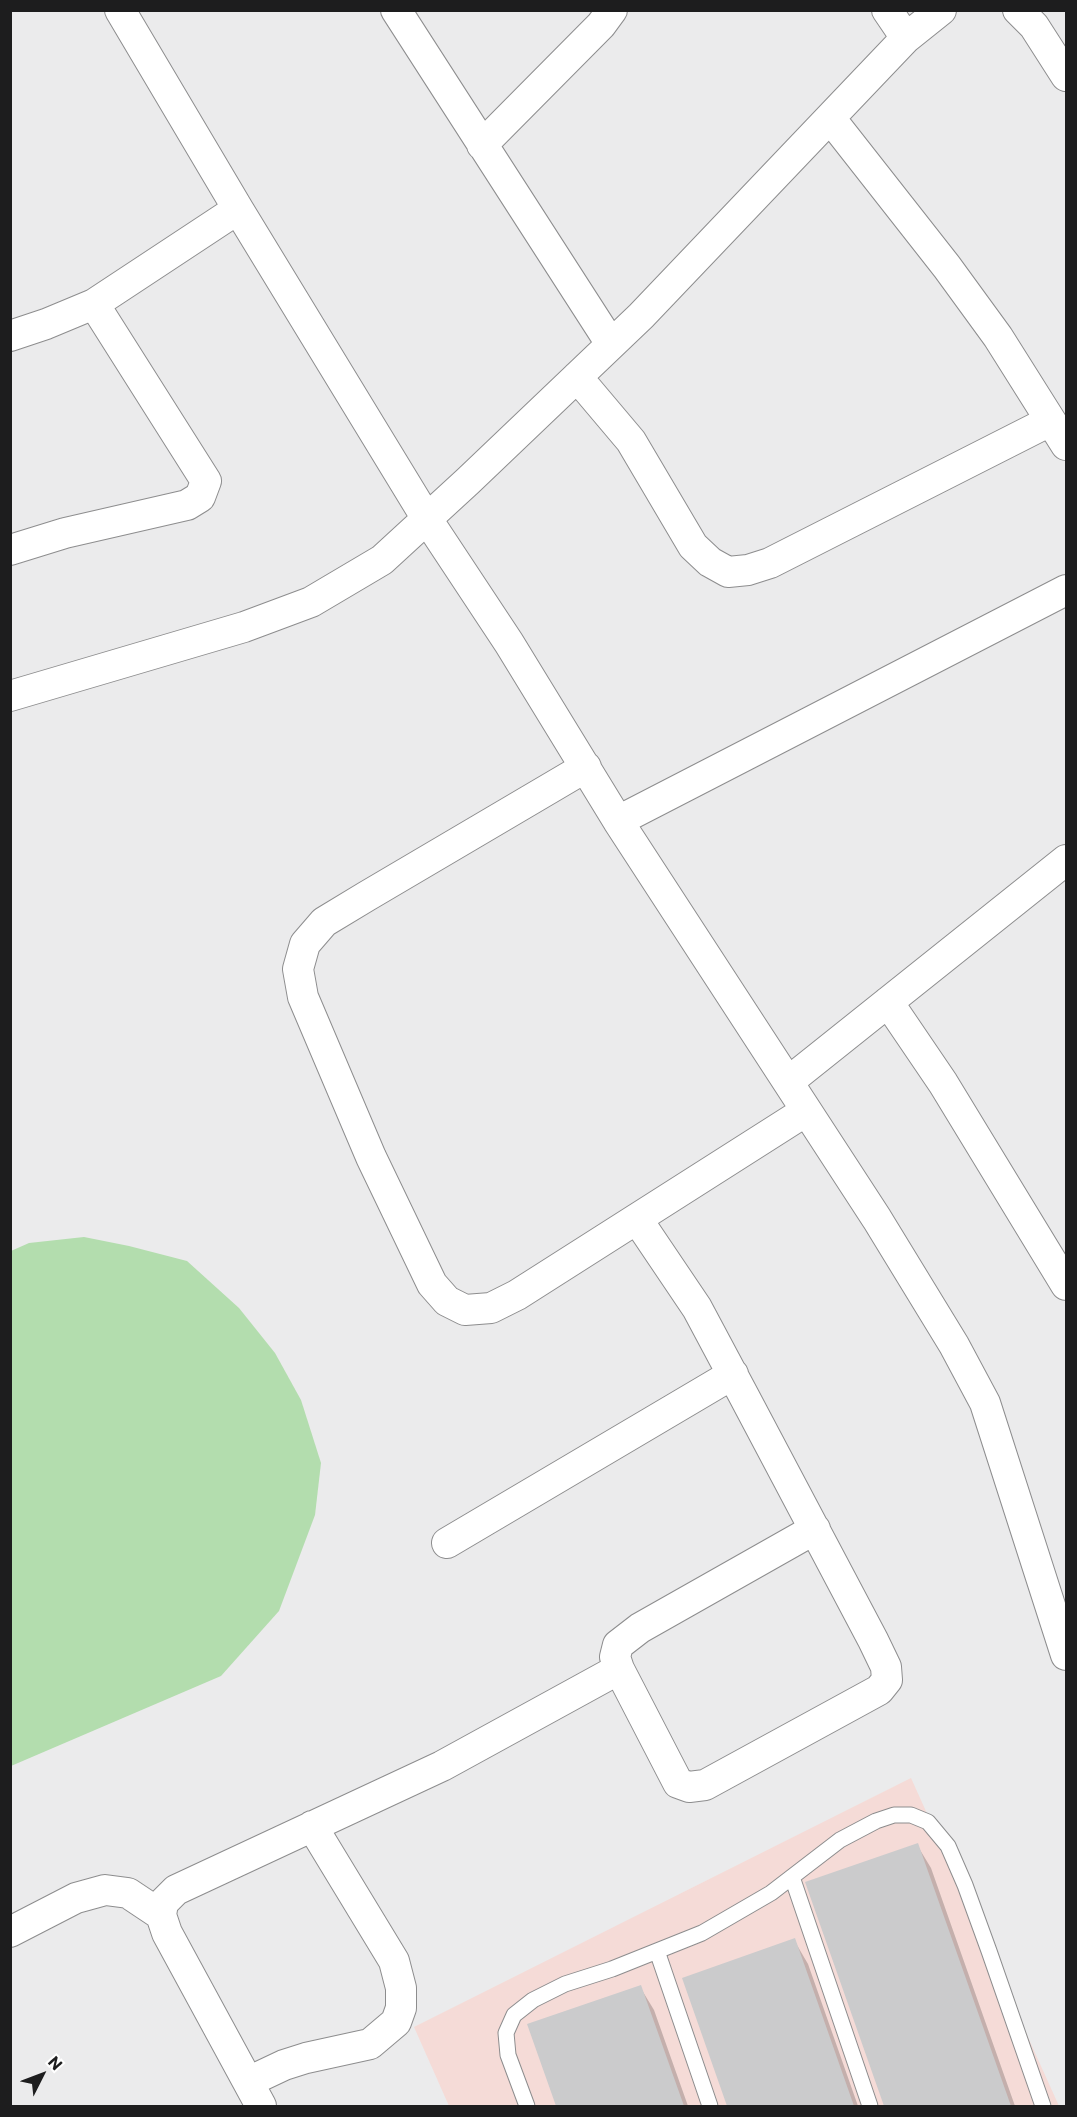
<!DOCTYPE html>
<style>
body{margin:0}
#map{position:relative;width:1077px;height:2117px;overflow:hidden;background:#ebebec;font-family:Commissioner,sans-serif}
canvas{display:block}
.frame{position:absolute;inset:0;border:12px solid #1d1d1e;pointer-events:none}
.north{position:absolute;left:12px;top:2045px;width:60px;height:60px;-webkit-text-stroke:4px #fff;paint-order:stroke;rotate:48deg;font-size:16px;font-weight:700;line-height:24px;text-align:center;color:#1d1d1e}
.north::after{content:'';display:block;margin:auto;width:21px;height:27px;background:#1d1d1e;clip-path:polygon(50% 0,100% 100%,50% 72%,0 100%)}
</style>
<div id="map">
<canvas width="1077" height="2117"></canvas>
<div class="frame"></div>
<div class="north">N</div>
</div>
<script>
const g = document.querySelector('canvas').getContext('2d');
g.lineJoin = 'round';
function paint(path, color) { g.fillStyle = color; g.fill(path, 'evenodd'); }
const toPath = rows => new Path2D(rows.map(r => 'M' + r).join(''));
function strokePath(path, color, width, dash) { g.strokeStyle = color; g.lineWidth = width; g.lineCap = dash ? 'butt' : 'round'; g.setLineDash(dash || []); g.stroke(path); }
const industrial = toPath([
 [911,1778,1059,2106,449,2106,414,2027]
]);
const green = toPath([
 [84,1237,129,1246,187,1261,239,1308,275,1353,301,1400,321,1463,315,1515,279,1611,221,1676,11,1766,11,1251,29,1243]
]);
const shadow = toPath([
 [917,1845,931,1868,1015,2106,885,2106,807,1883],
 [794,1940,808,1964,858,2106,729,2106,684,1979],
 [640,1987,654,2010,688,2106,558,2106,529,2025]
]);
const building = toPath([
 [918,1843,1011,2106,884,2106,805,1882],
 [795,1938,854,2106,727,2106,682,1978],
 [641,1985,684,2106,556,2106,527,2024]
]);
const lane = toPath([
 [792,1877,870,2106],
 [657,1951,710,2106],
 [527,2106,508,2055,506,2033,514,2015,533,2000,565,1984,612,1969,702,1933,771,1893,840,1840,876,1821,894,1815,911,1815,928,1822,948,1846,965,1885,989,1951,1043,2106]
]);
const street = toPath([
 [120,10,238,209,427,519,509,643,618,821,877,1219,954,1345,985,1403,1066,1655],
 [396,10,611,344],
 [887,10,906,38],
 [1018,10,1034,26,1066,76],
 [830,118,947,267,998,337,1066,445],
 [482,145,601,25,612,10],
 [10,336,46,324,94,304,238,209],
 [577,377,631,441,693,546,710,562,728,572,748,570,770,563,1050,421],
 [10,550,65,533,187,505,200,497,206,481,94,304],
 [10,696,244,627,311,602,382,560,468,481,641,316,906,38,941,10],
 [586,767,367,896,324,922,305,944,298,969,303,997,371,1157,432,1284,447,1301,465,1310,491,1308,517,1295,806,1111],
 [618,821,1066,590],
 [888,1002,943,1083,1066,1285],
 [788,1082,1066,860],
 [637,1219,697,1308,745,1398,873,1640,886,1667,887,1680,879,1690,705,1785,689,1787,678,1783,619,1669,615,1657,618,1645,640,1628,815,1529],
 [447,1543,733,1374],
 [10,1932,76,1898,105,1890,128,1893,161,1915],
 [248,2082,284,2065,306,2058,370,2044,396,2022,401,2008,401,1988,394,1961,312,1826],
 [261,2106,167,1933,161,1915,163,1903,176,1890,442,1766,619,1669]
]);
paint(industrial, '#f5dbd7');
paint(green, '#b3ddae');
paint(shadow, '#0003');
paint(building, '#cbcbcc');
strokePath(lane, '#8d8d8e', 17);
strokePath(street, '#8d8d8e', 32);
strokePath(lane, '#fff', 15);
strokePath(street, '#fff', 30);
</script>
